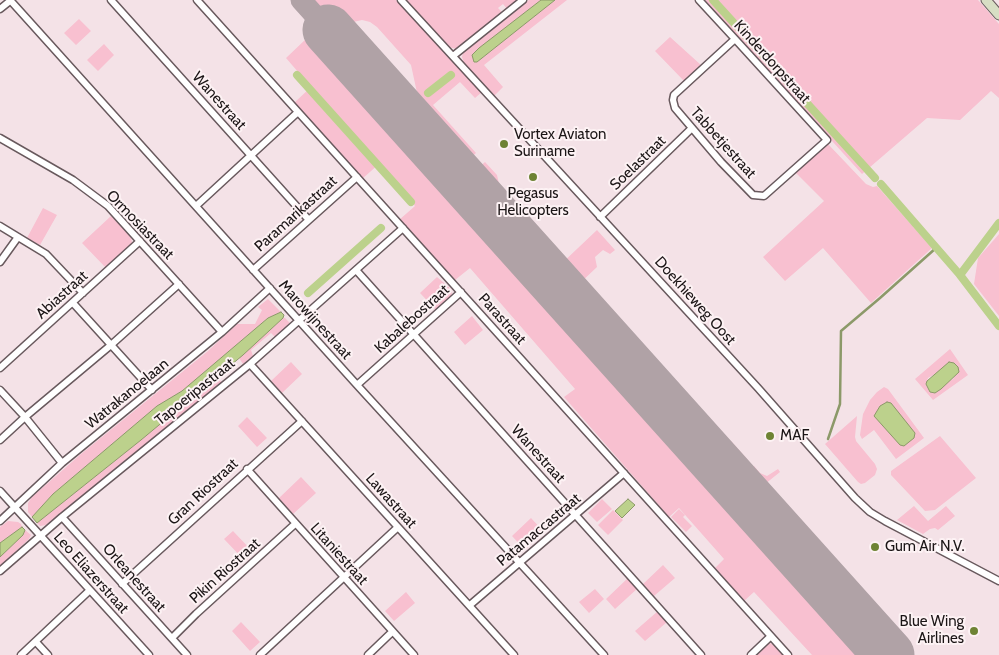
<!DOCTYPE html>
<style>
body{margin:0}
canvas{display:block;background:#f4e2e7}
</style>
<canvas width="999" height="655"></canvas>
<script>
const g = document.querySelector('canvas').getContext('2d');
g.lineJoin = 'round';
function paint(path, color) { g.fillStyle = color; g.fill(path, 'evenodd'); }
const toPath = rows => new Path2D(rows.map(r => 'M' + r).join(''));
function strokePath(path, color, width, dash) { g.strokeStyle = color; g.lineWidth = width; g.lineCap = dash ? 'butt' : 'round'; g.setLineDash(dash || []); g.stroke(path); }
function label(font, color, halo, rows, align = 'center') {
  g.font = font + ' Cabin,sans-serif'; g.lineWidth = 4; g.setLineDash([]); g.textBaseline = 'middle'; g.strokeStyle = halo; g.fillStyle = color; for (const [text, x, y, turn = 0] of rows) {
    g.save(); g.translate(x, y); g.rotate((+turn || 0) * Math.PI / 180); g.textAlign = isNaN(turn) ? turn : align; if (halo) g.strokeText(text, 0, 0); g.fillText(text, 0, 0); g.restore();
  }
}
const green = toPath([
 [312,0,396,0,482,92,475,98,460,82,433,105,476,153,464,164,426,120,421,111,411,65,377,27,370,22,362,20,349,23,340,27,329,19],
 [405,0,520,0,508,10,503,4,498,8,501,11,501,15,457,49,448,47],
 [529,0,541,0,499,33,477,62,555,0,567,0,484,65,503,87,494,96,464,63,462,57,463,53],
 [704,0,978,0,999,24,999,98,991,91,960,120,927,118,862,174],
 [79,19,91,31,76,45,64,33],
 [670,37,701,65,684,81,655,51],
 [307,38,802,588,860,655,812,655,754,592,744,601,715,568,724,559,679,508,669,517,564,397,575,389,470,268,455,280,399,220,415,206,379,164,362,179,294,103,311,87,286,58],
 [104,44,114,55,98,71,87,60],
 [828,144,866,184,873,187,877,186,932,248,871,303,823,248,785,281,763,257,824,201,796,173],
 [485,162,497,175,501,193,496,200,473,173],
 [43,208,57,215,40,245,27,238],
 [111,216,124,228,131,238,132,242,131,245,106,268,82,243],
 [597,230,615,250,610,254,603,250,595,257,597,267,577,286,559,266],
 [999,234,999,316,974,284,978,258],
 [437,277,451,289,452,293,450,298,436,310,420,293],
 [268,299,281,312,268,318,182,391,157,406,53,494,32,517,28,512,28,503,32,497,81,454,208,351,237,324,255,324,262,310,258,307],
 [472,316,483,330,465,345,454,332],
 [283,318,285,318,290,323,275,337,271,333,251,350,253,356,243,364,239,358],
 [950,349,968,375,933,400,915,379],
 [959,370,953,379,930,392,926,384,928,378,935,374],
 [291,362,302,374,282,393,271,381],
 [222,372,224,374,219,379,222,383,46,525,40,526,37,523,141,440],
 [884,387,888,389,924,438,896,459,874,430,862,439,860,435,863,414,870,400,877,392],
 [857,416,855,437,856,441,875,464,877,469,875,475,865,483,861,484,858,482,825,444],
 [247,417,267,438,257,447,238,426],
 [940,436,976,478,935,510,925,511,891,475,891,471],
 [731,441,748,460,738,468,722,449],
 [754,466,760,473,767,476,778,469,780,472,765,484,754,484,746,474],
 [301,477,316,493,292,515,278,499],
 [602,499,612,509,597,522,588,513],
 [914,506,928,521,946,506,955,516,938,530,935,528,930,529,923,534,897,520],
 [679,509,685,515,683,517,692,526,686,532,671,517],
 [613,510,623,520,608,535,598,525],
 [531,518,544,532,525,550,512,536],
 [8,521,18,522,21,524,22,527,0,543,0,527],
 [25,530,31,535,29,539,0,566,0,557,23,535],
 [233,531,253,552,244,560,224,539],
 [663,565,675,578,654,596,643,584],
 [628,578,638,588,615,609,606,599],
 [595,589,604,599,589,613,579,602],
 [406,592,415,603,394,621,385,611],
 [658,611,667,622,645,641,635,631],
 [241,622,260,642,250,651,232,631],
 [770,643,775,646,783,655,754,655,767,644]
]);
const water = toPath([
 [541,0,555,0,477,62,474,62,472,55,479,48,541,0],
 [281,312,284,315,283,318,243,355,141,440,37,523,32,517,53,494,157,406,182,391,268,318,281,312],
 [949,362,954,363,958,367,959,372,941,389,935,393,930,392,926,384,927,381,949,362],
 [887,402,891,403,915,433,914,438,904,446,900,445,874,416,880,406,887,402],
 [628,499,635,505,622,518,615,511,628,499],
 [22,527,25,530,23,535,0,557,0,543,22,527]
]);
const stream = toPath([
 [828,439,840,404,841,331,880,298,936,248]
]);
const canal = toPath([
 [713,0,875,178],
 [297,75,411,202],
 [428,93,451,75],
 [881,184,960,275,999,326],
 [960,275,999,223],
 [308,293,381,228]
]);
const taxiway = toPath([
 [301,0,328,30]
]);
const runway = toPath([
 [328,30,889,655]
]);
const minor = toPath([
 [10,0,357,385,604,655],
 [111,0,308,219],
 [197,0,788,655],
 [401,0,758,388,855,498,870,512,885,521,999,581],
 [699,0,735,39,827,140,764,196,753,195,721,162,675,108,673,100,674,95,735,39],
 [0,9,10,1],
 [453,56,523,0],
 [0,138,73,180,108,206,222,332],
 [196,206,298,112],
 [600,217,692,128],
 [0,226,46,254,83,293],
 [0,262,18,237],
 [253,270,357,177],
 [356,270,701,655],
 [73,303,152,390],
 [250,364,514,655],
 [0,368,140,241],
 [357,385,461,292],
 [0,390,25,417,62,463],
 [0,440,25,417,111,345,179,284],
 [247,469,414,655],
 [0,491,149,655],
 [62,517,187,655],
 [0,521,62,463,222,332,270,288],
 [0,571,62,517,250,364,403,228],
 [122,584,302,421],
 [470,605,624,473],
 [172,638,196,614,295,524],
 [36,642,48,655],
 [21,655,90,590],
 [260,655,398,527],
 [368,655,392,632],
 [751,655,771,636]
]);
const secondary = toPath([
 [986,0,999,15]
]);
const markers = [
 [504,144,5,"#6e8334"],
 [533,177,5,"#6e8334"],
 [770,436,5,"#6e8334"],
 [875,547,5,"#6e8334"],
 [974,631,5,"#6e8334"]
];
const streetNames = [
 ["Kinderdorpstraat",772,62,48],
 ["Wanestraat",219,101,48],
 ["Tabbetjestraat",723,143,48],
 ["Soelastraat",638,163,-44],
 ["Paramarikastraat",296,214,-42],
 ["Ormosiastraat",140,225,46],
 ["Abiastraat",62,295,-42],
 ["Doekhieweg Oost",695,301,48],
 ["Kabalebostraat",412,319,-42],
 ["Parastraat",502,319,48],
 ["Marowijnestraat",315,320,48],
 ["Tapoeripastraat",195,392,-39],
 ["Watrakanoelaan",127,394,-39],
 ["Wanestraat",538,454,48],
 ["Gran Riostraat",203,492,-43],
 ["Lawastraat",391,501,48],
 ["Patamaccastraat",539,530,-40],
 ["Litaniestraat",339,554,48],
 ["Pikin Riostraat",225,571,-42],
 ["Leo Eliazerstraat",91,573,48],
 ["Orleanestraat",134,578,48]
];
const poiNames = [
 ["Vortex Aviaton",514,135],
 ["Suriname",514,152],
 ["Pegasus",533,194,"center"],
 ["Helicopters",533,211,"center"],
 ["MAF",780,436],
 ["Gum Air N.V.",885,547],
 ["Blue Wing",964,622,"right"],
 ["Airlines",964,639,"right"]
];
paint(green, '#f8c0d0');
paint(water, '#bcd18c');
strokePath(water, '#8c9969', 1);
strokePath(stream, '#8c9969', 2.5);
strokePath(canal, '#bcd18c', 8);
strokePath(taxiway, '#b0a2a6', 21);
strokePath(runway, '#b0a2a6', 51);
strokePath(minor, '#68595d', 9);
strokePath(secondary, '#68595d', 11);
strokePath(minor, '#fff', 6);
strokePath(secondary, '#d7dec4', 9);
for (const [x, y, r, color] of markers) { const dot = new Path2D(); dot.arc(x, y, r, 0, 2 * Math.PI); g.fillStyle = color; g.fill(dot); strokePath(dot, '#fdf2f4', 2); }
label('15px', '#1b1516', '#fdf2f4', streetNames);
label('15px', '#1b1516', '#fdf2f4', poiNames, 'left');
</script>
